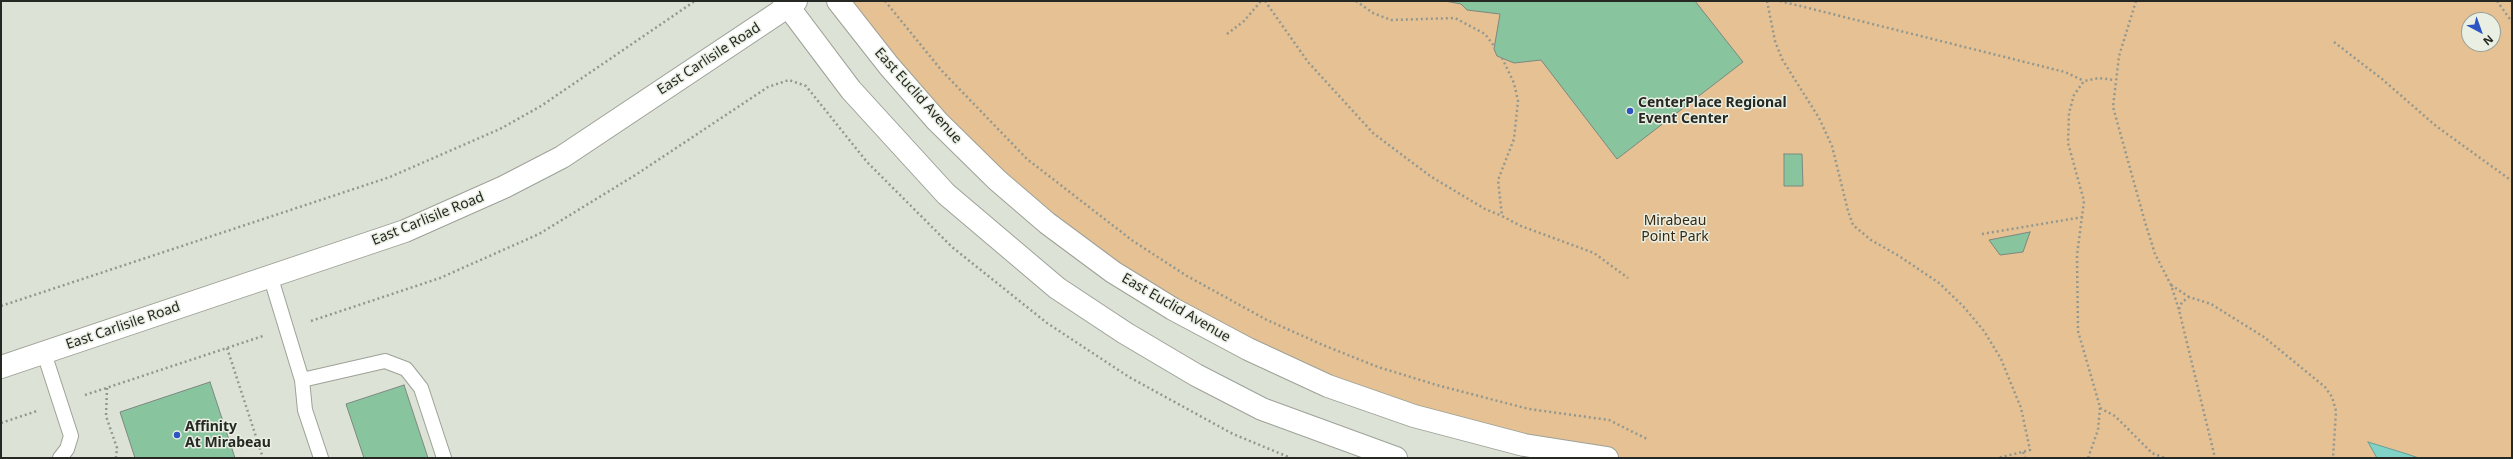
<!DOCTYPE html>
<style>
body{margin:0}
#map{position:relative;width:2513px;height:459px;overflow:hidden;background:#dce2d6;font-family:"Noto Sans",sans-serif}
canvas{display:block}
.frame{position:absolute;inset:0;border:2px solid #262823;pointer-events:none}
.north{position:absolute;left:2461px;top:12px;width:40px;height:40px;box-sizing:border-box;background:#e9efe3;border:1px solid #9b9f96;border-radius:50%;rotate:139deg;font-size:11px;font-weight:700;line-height:16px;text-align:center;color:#262823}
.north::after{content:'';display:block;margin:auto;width:14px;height:18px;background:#2c54c3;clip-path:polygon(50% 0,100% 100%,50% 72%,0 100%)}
</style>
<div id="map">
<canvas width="2513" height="459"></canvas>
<div class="frame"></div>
<div class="north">N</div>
</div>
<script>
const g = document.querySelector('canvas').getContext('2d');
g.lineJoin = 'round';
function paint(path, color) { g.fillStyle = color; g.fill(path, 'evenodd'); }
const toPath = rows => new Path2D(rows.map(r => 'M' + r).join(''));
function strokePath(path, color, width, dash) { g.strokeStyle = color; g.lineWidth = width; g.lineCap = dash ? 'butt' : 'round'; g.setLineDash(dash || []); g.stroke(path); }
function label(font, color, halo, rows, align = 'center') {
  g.font = font + ' "Noto Sans",sans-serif'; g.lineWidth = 3; g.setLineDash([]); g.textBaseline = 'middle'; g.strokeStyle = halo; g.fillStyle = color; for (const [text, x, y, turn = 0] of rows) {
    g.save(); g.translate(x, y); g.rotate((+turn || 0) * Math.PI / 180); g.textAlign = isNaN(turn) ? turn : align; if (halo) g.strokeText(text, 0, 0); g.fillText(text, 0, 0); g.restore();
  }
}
const green = toPath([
 [838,1,2512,1,2512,458,1607,458,1524,445,1248,349,1047,223],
 [2469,20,2493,20,2493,44,2469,44]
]);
const water = toPath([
 [2368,442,2407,454,2419,458,2377,458,2368,442]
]);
const building = toPath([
 [1445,1,1695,1,1743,62,1617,159,1541,60,1514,63,1497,56,1494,49,1500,14,1467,10,1461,4,1445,1],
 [1784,154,1802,154,1803,186,1784,186,1784,154],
 [2030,232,2023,252,2000,255,1989,240,2030,232],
 [210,382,235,458,135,458,120,412,210,382],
 [404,385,428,458,364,458,346,404,404,385]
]);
const path = toPath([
 [885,1,942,71,1027,159,1133,241,1187,276,1267,320,1323,345,1378,367,1440,386,1529,409,1609,420,1649,440],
 [1265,1,1308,62,1373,133,1430,176,1485,209,1502,216],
 [1356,1,1373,13,1391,20,1455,18,1485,34,1494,46],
 [1767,1,1775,41,1782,59,1819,118,1832,146,1848,211,1853,225,1871,240,1899,256,1939,283,1963,306,1984,331,2001,359,2021,408,2030,450,1998,458],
 [1780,1,2065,72,2084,81],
 [2136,1,2119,56,2113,107,2145,222,2155,254,2171,285,2179,310,2215,458],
 [2497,1,2512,22],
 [1227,34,1244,21,1261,1],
 [2334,42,2382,79,2436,126,2512,181],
 [1502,58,1514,83,1518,101,1514,139,1498,180,1502,216,1521,226,1594,253,1628,278],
 [1982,234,2083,217],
 [2171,285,2189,297],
 [1,306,390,177,500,129,541,106,695,1],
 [2179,309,2182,302,2189,297,2211,304,2264,337,2325,387,2332,397,2336,411,2333,458],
 [311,321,440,278,539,234,637,174,768,87,789,80,806,86,867,162,952,247,1047,323,1129,377,1233,434,1291,458],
 [227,348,263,458],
 [107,388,106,416,117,448,116,458],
 [85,395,263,336],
 [2100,408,2115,416,2152,453,2165,458],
 [1,423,37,411],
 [2023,452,2025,458],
 [2088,458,2098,430,2100,407,2078,331,2077,255,2084,201,2068,143,2069,113,2074,95,2084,81,2099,78,2114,80]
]);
const lane = toPath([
 [270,275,302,380,305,410,321,458],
 [44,353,71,436,67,449,60,458],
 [302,380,385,361,406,369,421,388,444,458]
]);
const street = toPath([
 [1,367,405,231,504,187,562,157,796,1]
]);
const secondary = toPath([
 [784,1,851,90,946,194,1057,288,1125,333,1196,375,1262,409,1396,458],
 [838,1,889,66,937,121,997,180,1047,223,1113,272,1173,309,1248,349,1328,386,1414,416,1524,445,1607,458]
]);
const markers = [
 [1630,111,4,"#2c54c3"],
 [177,435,4,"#2c54c3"]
];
const streetNames = [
 ["East Carlisile Road",709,59,-33],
 ["East Euclid Avenue",918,96,48],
 ["East Carlisile Road",428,219,-22],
 ["East Euclid Avenue",1176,308,30],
 ["East Carlisile Road",123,326,-19]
];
const poiNames = [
 ["CenterPlace Regional",1638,103],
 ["Event Center",1638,119],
 ["Affinity",185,427],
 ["At Mirabeau",185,443]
];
const parkNames = [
 ["Mirabeau",1675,221],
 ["Point Park",1675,237]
];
paint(green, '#e5c194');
paint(water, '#80d3c6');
strokePath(water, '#65a095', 1);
paint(building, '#88c49d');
strokePath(building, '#7d8880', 1);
strokePath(lane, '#9da297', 16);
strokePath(street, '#9da297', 24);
strokePath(secondary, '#9da297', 24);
strokePath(path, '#93988f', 2.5, [2, 3]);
strokePath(lane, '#fff', 14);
strokePath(street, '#fff', 22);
strokePath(secondary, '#fff', 22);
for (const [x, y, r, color] of markers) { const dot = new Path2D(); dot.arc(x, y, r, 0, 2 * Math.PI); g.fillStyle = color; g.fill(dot); strokePath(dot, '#e9efe3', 1.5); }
label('14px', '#262823', '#e9efe3', streetNames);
label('bold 14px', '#262823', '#e9efe3', poiNames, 'left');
label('14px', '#392810', '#e9efe3', parkNames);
</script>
